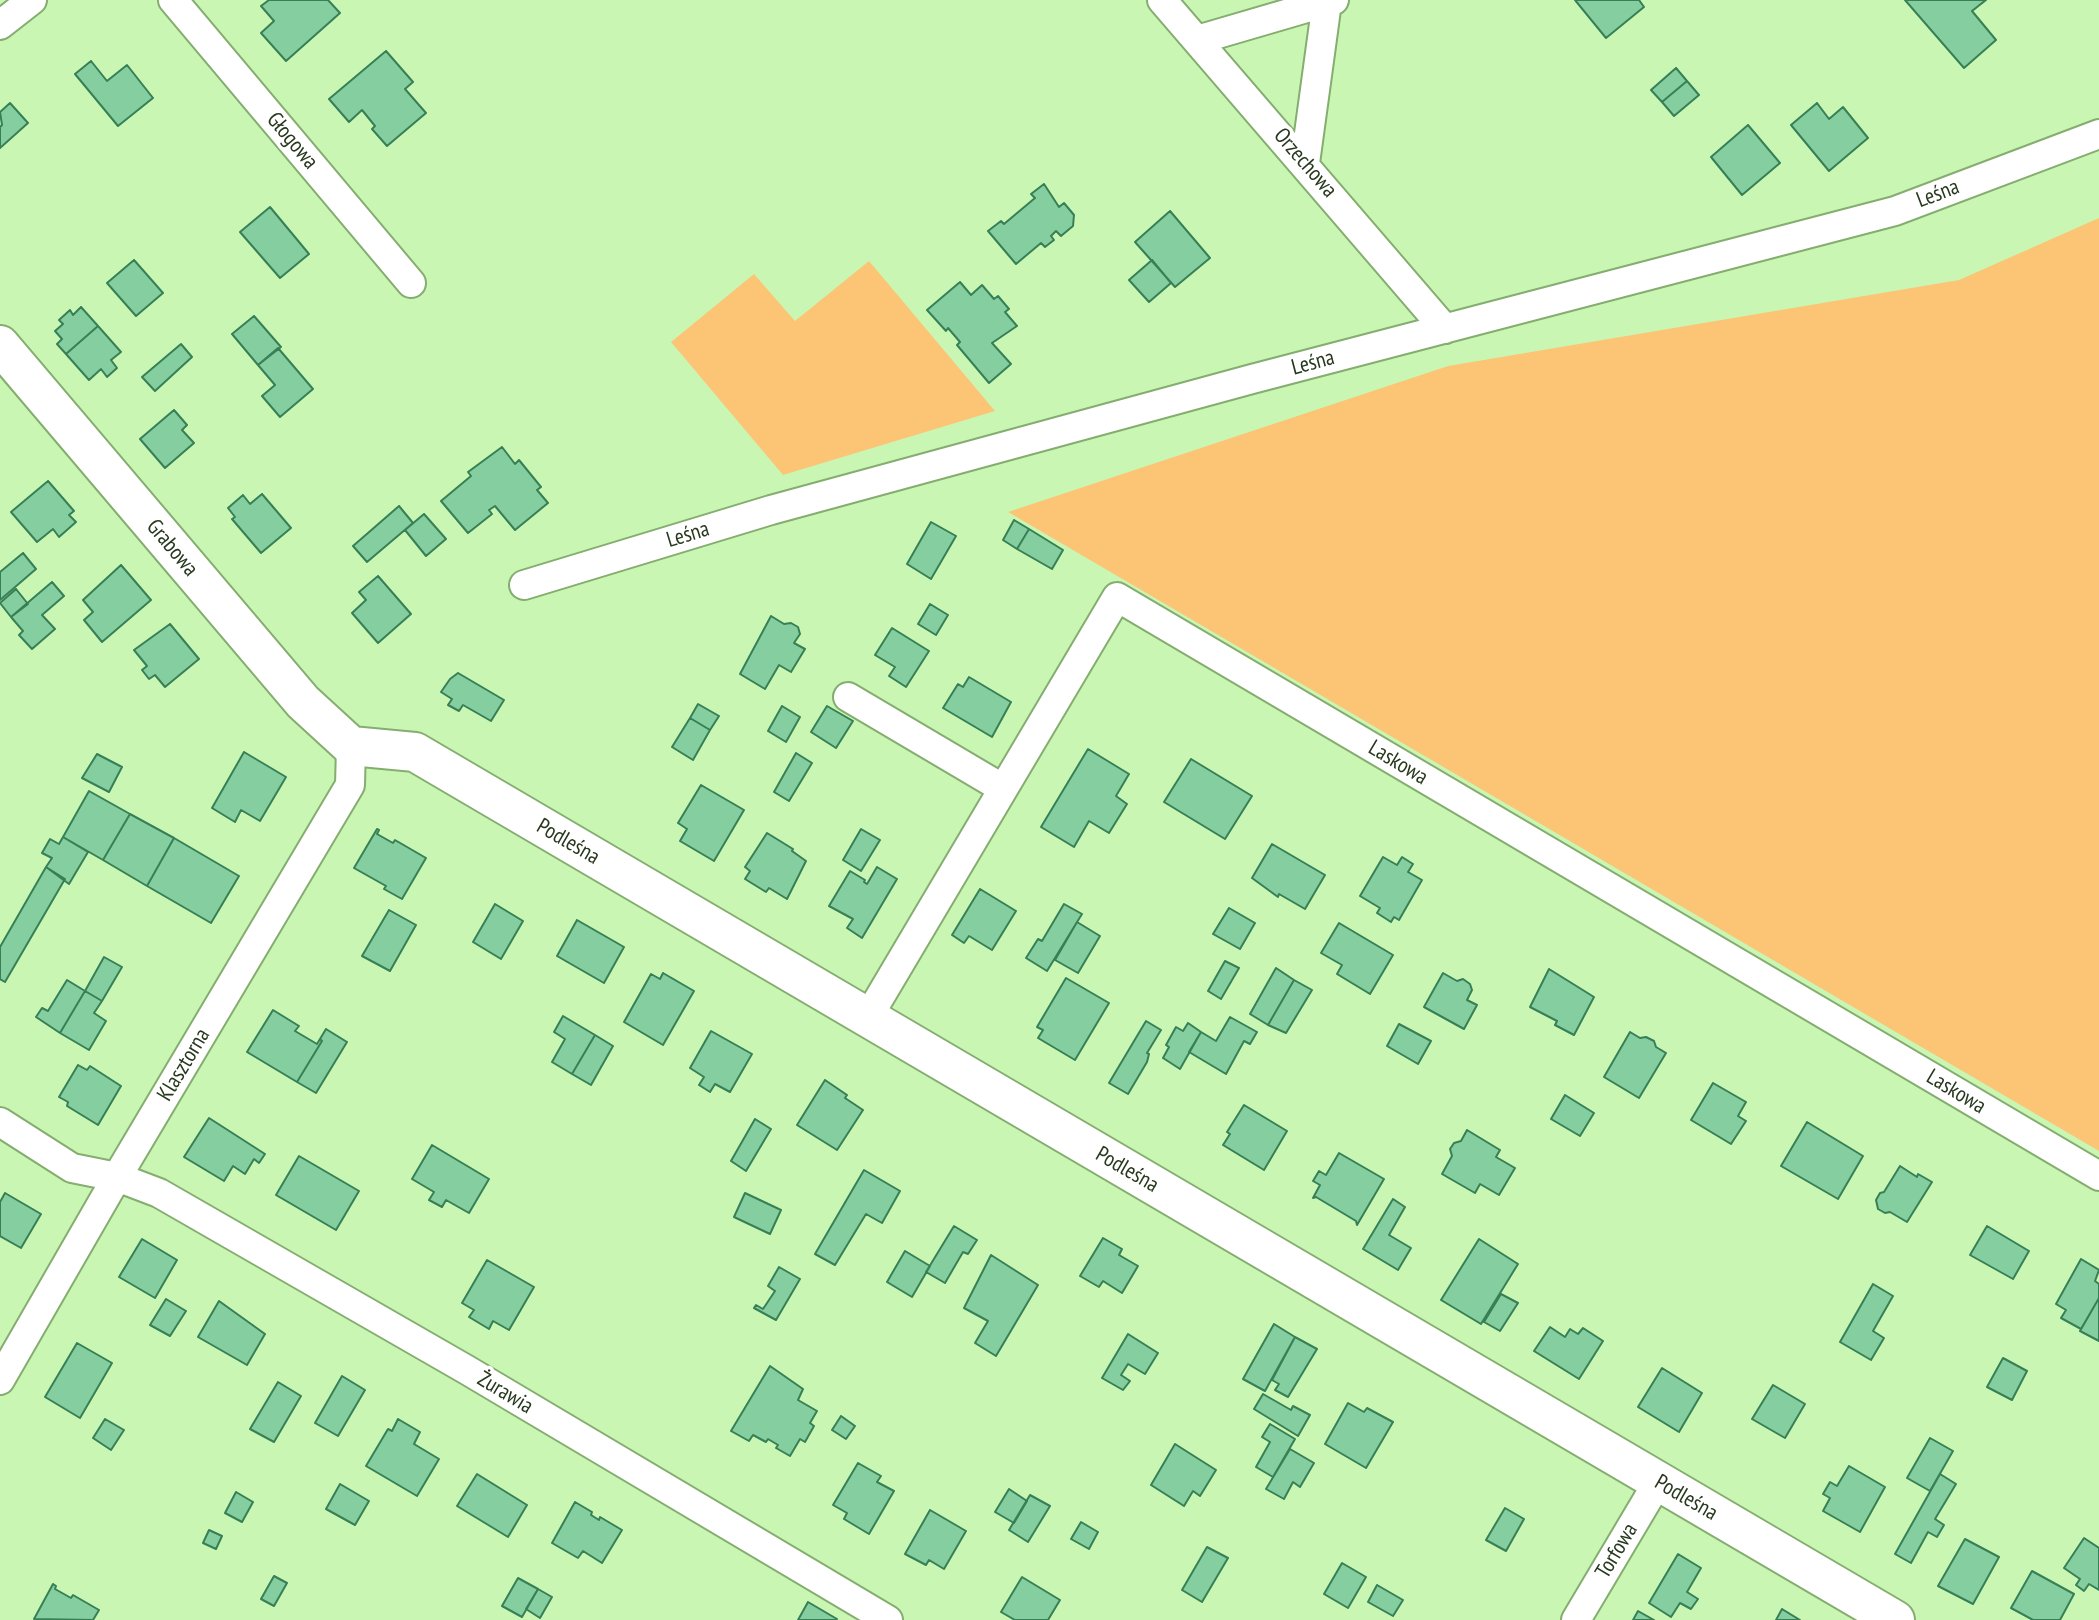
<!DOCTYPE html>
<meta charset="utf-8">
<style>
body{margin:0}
canvas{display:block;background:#caf6b4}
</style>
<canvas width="2099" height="1620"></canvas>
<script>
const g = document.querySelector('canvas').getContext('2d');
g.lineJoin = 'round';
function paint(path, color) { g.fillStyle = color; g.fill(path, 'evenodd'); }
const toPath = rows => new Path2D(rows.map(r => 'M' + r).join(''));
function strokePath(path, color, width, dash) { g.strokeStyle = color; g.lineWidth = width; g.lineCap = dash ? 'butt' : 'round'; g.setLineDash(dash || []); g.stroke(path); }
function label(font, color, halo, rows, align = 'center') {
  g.font = font + ' "PT Sans Narrow",sans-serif'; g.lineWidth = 7; g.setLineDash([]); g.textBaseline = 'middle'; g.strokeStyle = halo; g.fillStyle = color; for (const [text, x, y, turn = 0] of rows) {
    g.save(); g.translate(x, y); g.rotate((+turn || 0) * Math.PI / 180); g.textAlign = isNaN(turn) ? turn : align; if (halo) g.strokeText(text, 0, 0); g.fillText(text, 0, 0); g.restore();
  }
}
const green = toPath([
 [2099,218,2099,1151,1008,512,1448,366,1959,280],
 [869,261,995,411,783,475,671,342,754,274,795,321]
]);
const building = toPath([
 [269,0,328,0,340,13,286,61,261,33,274,21,261,6,269,0],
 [1575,0,1639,0,1644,7,1606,38,1575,0],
 [1905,0,1986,0,1972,11,1996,40,1964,68,1905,0],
 [386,51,413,82,405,89,426,113,387,146,372,129,375,126,362,110,349,122,329,99,386,51],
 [91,61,107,81,127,65,153,98,118,126,75,74,91,61],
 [1676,68,1687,81,1662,102,1651,90,1676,68],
 [1687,81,1699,95,1674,116,1662,102,1687,81],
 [10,103,28,123,0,148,0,127,2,125,0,112,10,103],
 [1817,103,1829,119,1843,107,1868,138,1829,171,1791,125,1817,103],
 [1748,125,1780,163,1742,195,1711,157,1748,125],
 [1044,184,1059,207,1064,203,1074,215,1073,226,1061,236,1056,231,1051,236,1054,240,1045,247,1041,243,1016,264,988,231,1001,221,1004,224,1035,198,1031,194,1044,184],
 [270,207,309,254,280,278,240,232,270,207],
 [1170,211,1210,258,1175,287,1135,242,1170,211],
 [134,260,163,293,136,316,107,283,134,260],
 [1152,260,1171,283,1149,302,1129,280,1152,260],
 [960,282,971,295,982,285,994,299,998,296,1009,309,1005,312,1017,326,992,343,1011,364,989,383,957,345,960,342,948,328,946,331,927,310,960,282],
 [81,307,98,326,66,354,57,344,62,339,55,331,63,324,59,320,70,310,73,315,81,307],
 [254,316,281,347,258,365,232,334,254,316],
 [98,326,121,352,111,360,117,368,107,377,101,369,89,380,66,354,98,326],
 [181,344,192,357,155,391,142,377,181,344],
 [278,348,313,389,280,417,262,396,275,385,258,365,278,348],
 [174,410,187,425,182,430,194,443,165,468,140,439,174,410],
 [502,447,515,464,519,460,541,487,537,490,548,503,515,530,495,506,489,510,492,514,468,533,441,501,471,476,468,472,502,447],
 [48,481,74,511,69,515,76,522,59,537,53,529,37,542,11,512,48,481],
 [262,494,291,528,261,553,232,519,235,517,228,508,243,495,250,504,262,494],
 [399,506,413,523,367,562,353,546,399,506],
 [424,514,446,539,426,556,405,530,424,514],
 [1014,520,1029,529,1017,549,1003,540,1014,520],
 [931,522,956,536,931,579,907,564,931,522],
 [1029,529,1063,550,1052,569,1017,549,1029,529],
 [23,553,36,569,0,600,0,572,23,553],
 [121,565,151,600,102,642,84,620,93,612,83,600,121,565],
 [378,576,411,614,378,643,352,613,366,600,359,592,378,576],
 [52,582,64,596,42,615,55,629,32,649,19,635,23,631,11,617,52,582],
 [16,589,28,604,11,617,0,603,16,589],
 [930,604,948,615,936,635,918,624,930,604],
 [771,616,784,624,791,623,798,627,800,634,794,643,805,649,791,672,779,665,765,689,740,674,771,616],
 [170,624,199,659,165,687,155,675,149,679,142,670,147,666,134,650,170,624],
 [892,628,929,651,906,687,889,676,895,667,875,655,892,628],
 [458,673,504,700,491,721,463,705,459,711,448,705,452,699,441,692,450,679,458,673],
 [969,677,1011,702,992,737,943,708,958,684,963,687,969,677],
 [698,704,719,716,710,730,690,718,698,704],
 [782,706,800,717,786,742,768,731,782,706],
 [827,706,853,721,836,748,811,732,827,706],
 [690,718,710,730,693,760,672,747,690,718],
 [1088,749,1129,774,1116,796,1127,804,1109,833,1089,821,1074,847,1041,827,1088,749],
 [244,752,286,777,260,821,241,810,235,822,212,808,244,752],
 [796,753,812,763,789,801,774,792,796,753],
 [97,754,122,767,109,792,82,778,97,754],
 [1191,759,1252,796,1225,839,1164,802,1191,759],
 [701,785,744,810,714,861,680,841,687,829,678,823,701,785],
 [89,791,130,814,103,860,63,837,89,791],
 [130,814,174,838,147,886,103,860,130,814],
 [377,829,379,830,377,834,393,843,395,840,426,858,402,899,384,889,386,886,354,868,377,829],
 [861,829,880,840,861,871,843,860,861,829],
 [767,833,793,849,792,851,806,861,787,899,769,888,766,892,745,879,750,871,745,867,767,833],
 [63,837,88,852,69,884,46,867,52,858,42,853,50,839,59,844,63,837],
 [174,838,239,876,211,923,147,886,174,838],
 [1272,844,1325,875,1305,909,1279,894,1278,897,1252,878,1272,844],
 [1383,857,1397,865,1402,857,1413,864,1408,872,1422,880,1399,920,1394,917,1391,922,1377,913,1380,908,1360,896,1383,857],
 [46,867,65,879,5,982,0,979,0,947,46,867],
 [877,867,897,879,862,938,847,928,853,919,829,906,850,871,865,880,864,882,867,884,877,867],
 [980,889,1016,911,992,950,969,936,964,943,952,935,980,889],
 [495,904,523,921,501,959,473,942,495,904],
 [1064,904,1082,914,1047,971,1026,958,1038,939,1042,941,1064,904],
 [1229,908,1255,923,1240,949,1213,934,1229,908],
 [389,910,416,925,390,971,362,956,389,910],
 [577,920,624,947,604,983,557,956,577,920],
 [1077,922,1100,936,1078,973,1055,960,1077,922],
 [1339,923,1393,955,1370,994,1337,974,1342,965,1321,953,1339,923],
 [104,957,122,967,102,1001,85,991,104,957],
 [1225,961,1239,968,1221,999,1208,991,1225,961],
 [1276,968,1294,980,1268,1025,1250,1014,1276,968],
 [1549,969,1594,997,1574,1035,1555,1025,1557,1021,1530,1007,1549,969],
 [663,973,694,991,663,1045,624,1022,651,974,660,979,663,973],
 [1443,973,1457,981,1463,979,1470,984,1472,990,1467,1000,1477,1005,1464,1029,1424,1007,1443,973],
 [1066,978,1109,1003,1075,1060,1038,1038,1043,1030,1037,1027,1066,978],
 [67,980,85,991,60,1033,36,1017,42,1008,48,1011,67,980],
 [1294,980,1312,990,1286,1033,1268,1025,1294,980],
 [85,991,102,1001,94,1013,106,1021,89,1050,60,1033,85,991],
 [273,1010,299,1026,295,1031,317,1044,320,1039,322,1041,297,1082,247,1052,273,1010],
 [563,1016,595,1035,572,1074,552,1062,565,1039,554,1032,563,1016],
 [1230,1017,1257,1032,1250,1044,1244,1041,1226,1074,1189,1052,1201,1032,1216,1041,1230,1017],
 [1146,1021,1161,1030,1147,1053,1149,1054,1147,1062,1128,1094,1109,1083,1146,1021],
 [1188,1023,1201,1032,1180,1069,1163,1058,1169,1047,1166,1045,1176,1027,1183,1031,1188,1023],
 [1399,1024,1431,1041,1418,1064,1387,1046,1399,1024],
 [326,1029,347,1042,316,1093,297,1082,322,1041,320,1039,326,1029],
 [711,1031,752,1054,730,1092,715,1084,710,1092,699,1085,704,1077,690,1068,711,1031],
 [1630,1032,1640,1038,1646,1037,1654,1041,1656,1047,1666,1053,1639,1098,1604,1077,1630,1032],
 [595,1035,613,1046,591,1085,572,1074,595,1035],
 [78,1065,87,1070,90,1066,121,1086,98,1125,67,1106,68,1102,59,1097,78,1065],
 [825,1080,847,1095,845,1098,863,1110,837,1150,797,1125,825,1080],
 [1713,1083,1746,1102,1738,1116,1746,1121,1731,1144,1691,1120,1713,1083],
 [1565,1095,1594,1113,1580,1136,1551,1119,1565,1095],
 [1244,1105,1287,1131,1264,1170,1223,1145,1230,1134,1227,1132,1244,1105],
 [209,1118,265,1154,259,1163,254,1159,245,1174,233,1166,224,1181,184,1157,209,1118],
 [755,1119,771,1129,746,1171,731,1161,755,1119],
 [1807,1122,1863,1156,1838,1199,1781,1166,1807,1122],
 [1467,1130,1500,1150,1496,1157,1515,1168,1499,1195,1480,1184,1475,1193,1442,1174,1452,1156,1450,1149,1454,1143,1461,1141,1467,1130],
 [432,1145,489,1179,469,1213,446,1200,442,1207,429,1200,434,1192,412,1179,432,1145],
 [1339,1153,1384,1179,1357,1225,1356,1221,1316,1197,1313,1198,1320,1185,1313,1181,1319,1171,1326,1175,1339,1153],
 [299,1156,359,1191,336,1230,276,1195,299,1156],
 [1900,1166,1917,1177,1918,1174,1932,1182,1907,1222,1890,1212,1885,1213,1878,1209,1876,1200,1880,1193,1884,1192,1900,1166],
 [864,1170,900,1191,882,1223,866,1214,835,1265,815,1254,864,1170],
 [5,1193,41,1214,21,1248,0,1236,0,1202,5,1193],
 [745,1193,781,1210,770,1234,734,1217,745,1193],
 [1393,1199,1405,1207,1389,1235,1411,1248,1398,1270,1363,1249,1393,1199],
 [954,1226,977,1240,968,1254,963,1252,945,1283,926,1272,954,1226],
 [1987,1226,2029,1251,2013,1279,1970,1255,1987,1226],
 [1103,1238,1122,1249,1119,1255,1138,1266,1122,1293,1103,1281,1099,1287,1080,1276,1103,1238],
 [142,1239,177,1260,155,1298,119,1277,142,1239],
 [1479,1239,1518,1264,1481,1324,1441,1300,1479,1239],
 [905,1251,930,1266,912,1297,887,1282,905,1251],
 [991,1255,1038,1285,996,1356,975,1343,988,1321,964,1308,991,1255],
 [2081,1259,2099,1270,2095,1281,2099,1284,2099,1298,2081,1329,2061,1318,2066,1310,2056,1304,2081,1259],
 [487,1260,534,1287,509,1330,493,1321,489,1329,469,1317,474,1310,462,1303,487,1260],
 [779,1267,800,1279,776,1320,754,1308,756,1305,763,1309,775,1291,768,1286,779,1267],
 [1873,1284,1893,1296,1873,1331,1884,1338,1871,1360,1840,1342,1873,1284],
 [1501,1294,1518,1303,1500,1331,1484,1322,1501,1294],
 [2099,1298,2099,1341,2080,1331,2099,1298],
 [166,1299,186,1311,170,1336,150,1325,166,1299],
 [219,1301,265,1334,247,1365,198,1337,219,1301],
 [1274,1324,1295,1337,1265,1391,1243,1379,1274,1324],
 [1550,1327,1565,1337,1570,1329,1578,1334,1583,1328,1603,1341,1579,1379,1534,1351,1550,1327],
 [1128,1334,1158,1353,1145,1374,1128,1364,1121,1375,1130,1381,1123,1390,1102,1378,1128,1334],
 [1295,1337,1317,1349,1288,1397,1275,1390,1279,1384,1272,1380,1295,1337],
 [77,1343,112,1363,80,1418,45,1397,77,1343],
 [2003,1358,2027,1371,2012,1400,1987,1387,2003,1358],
 [770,1366,803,1389,798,1400,817,1411,810,1423,814,1426,805,1442,800,1439,790,1456,776,1448,778,1445,768,1439,766,1442,753,1435,749,1441,731,1431,770,1366],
 [1662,1368,1702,1393,1679,1432,1638,1407,1662,1368],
 [342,1376,365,1390,338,1436,315,1423,342,1376],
 [278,1382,301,1396,274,1442,250,1429,278,1382],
 [1773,1385,1805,1404,1785,1438,1752,1419,1773,1385],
 [1263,1394,1291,1410,1293,1406,1310,1415,1298,1436,1254,1409,1263,1394],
 [1348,1403,1364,1412,1367,1408,1393,1422,1366,1468,1325,1444,1348,1403],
 [841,1416,855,1426,846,1439,832,1430,841,1416],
 [105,1419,124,1430,111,1450,93,1438,105,1419],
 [398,1419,420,1432,414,1444,439,1459,417,1496,366,1466,388,1429,392,1431,398,1419],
 [1270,1424,1295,1439,1273,1477,1256,1467,1270,1442,1262,1437,1270,1424],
 [1930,1438,1953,1451,1930,1491,1907,1478,1930,1438],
 [1175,1444,1216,1470,1200,1496,1193,1491,1184,1506,1151,1485,1175,1444],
 [1290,1449,1314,1463,1300,1487,1293,1482,1284,1499,1266,1489,1290,1449],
 [858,1463,881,1476,877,1482,894,1491,869,1534,844,1519,847,1513,833,1505,858,1463],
 [1849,1466,1885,1487,1860,1532,1823,1511,1830,1498,1823,1494,1830,1482,1837,1486,1849,1466],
 [477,1474,527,1505,508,1537,457,1506,477,1474],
 [1940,1474,1956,1484,1935,1519,1944,1525,1937,1537,1928,1532,1911,1563,1895,1554,1940,1474],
 [340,1484,369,1501,355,1525,326,1509,340,1484],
 [1009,1489,1027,1501,1014,1523,995,1512,1009,1489],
 [236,1492,253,1502,242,1522,225,1513,236,1492],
 [1030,1495,1050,1506,1028,1542,1009,1530,1030,1495],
 [575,1502,592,1512,591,1515,599,1520,600,1517,622,1530,602,1563,583,1551,578,1558,552,1543,575,1502],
 [1505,1508,1524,1519,1506,1551,1486,1540,1505,1508],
 [930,1510,966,1531,944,1569,929,1560,926,1565,905,1554,930,1510],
 [1081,1522,1098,1532,1089,1549,1071,1539,1081,1522],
 [209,1530,222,1536,216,1549,203,1543,209,1530],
 [2084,1538,2099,1548,2099,1590,2089,1584,2084,1591,2076,1585,2080,1579,2064,1568,2084,1538],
 [1965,1539,1999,1557,1973,1604,1938,1586,1965,1539],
 [1207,1547,1228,1558,1202,1602,1182,1590,1207,1547],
 [1678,1554,1701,1568,1687,1592,1698,1599,1691,1609,1680,1603,1671,1617,1649,1603,1678,1554],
 [1342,1563,1366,1577,1348,1608,1324,1594,1342,1563],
 [2032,1571,2074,1594,2060,1620,2033,1620,2011,1608,2032,1571],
 [274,1576,287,1583,274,1606,261,1599,274,1576],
 [1022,1577,1060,1600,1048,1620,1015,1620,1001,1612,1022,1577],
 [518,1578,538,1589,522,1617,502,1606,518,1578],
 [53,1584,56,1586,55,1589,71,1598,73,1595,99,1610,93,1620,34,1619,53,1584],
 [1377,1585,1403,1600,1393,1616,1368,1602,1377,1585],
 [538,1589,552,1597,540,1618,526,1609,538,1589],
 [808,1602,837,1619,836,1620,798,1620,808,1602],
 [1782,1609,1800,1620,1776,1620,1782,1609],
 [1638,1611,1654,1620,1633,1620,1638,1611]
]);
const street = toPath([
 [173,0,411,283],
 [1162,0,1445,329],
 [0,25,32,0],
 [1197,40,1327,2],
 [1305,163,1327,2,1334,0],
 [524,585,771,510,1252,379,1895,211,2099,134],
 [848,697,1002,788],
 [868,1017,1117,597,2099,1176],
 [0,1122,72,1168,117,1177,159,1193,467,1370,888,1620],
 [0,1380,117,1177,350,785,351,746],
 [1576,1620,1658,1482]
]);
const secondary = toPath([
 [0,345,303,702,351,746,415,752,1895,1620]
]);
const streetNames = [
 ["Głogowa",292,141,50],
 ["Orzechowa",1305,163,49],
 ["Leśna",1938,194,-21],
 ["Leśna",1313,363,-15],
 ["Leśna",688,535,-17],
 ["Grabowa",172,548,50],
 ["Laskowa",1398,763,31],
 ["Podleśna",568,842,30],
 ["Klasztorna",184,1065,-59],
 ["Laskowa",1956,1092,31],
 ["Podleśna",1127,1170,30],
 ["Żurawia",505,1393,31],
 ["Podleśna",1686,1498,30],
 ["Torfowa",1617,1551,-59]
];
paint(green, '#fcc576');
paint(building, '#85cea0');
strokePath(building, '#378056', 2);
strokePath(street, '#84ad6f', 32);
strokePath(secondary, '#84ad6f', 42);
strokePath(street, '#fff', 28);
strokePath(secondary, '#fff', 38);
label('22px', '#27381e', '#fff', streetNames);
</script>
